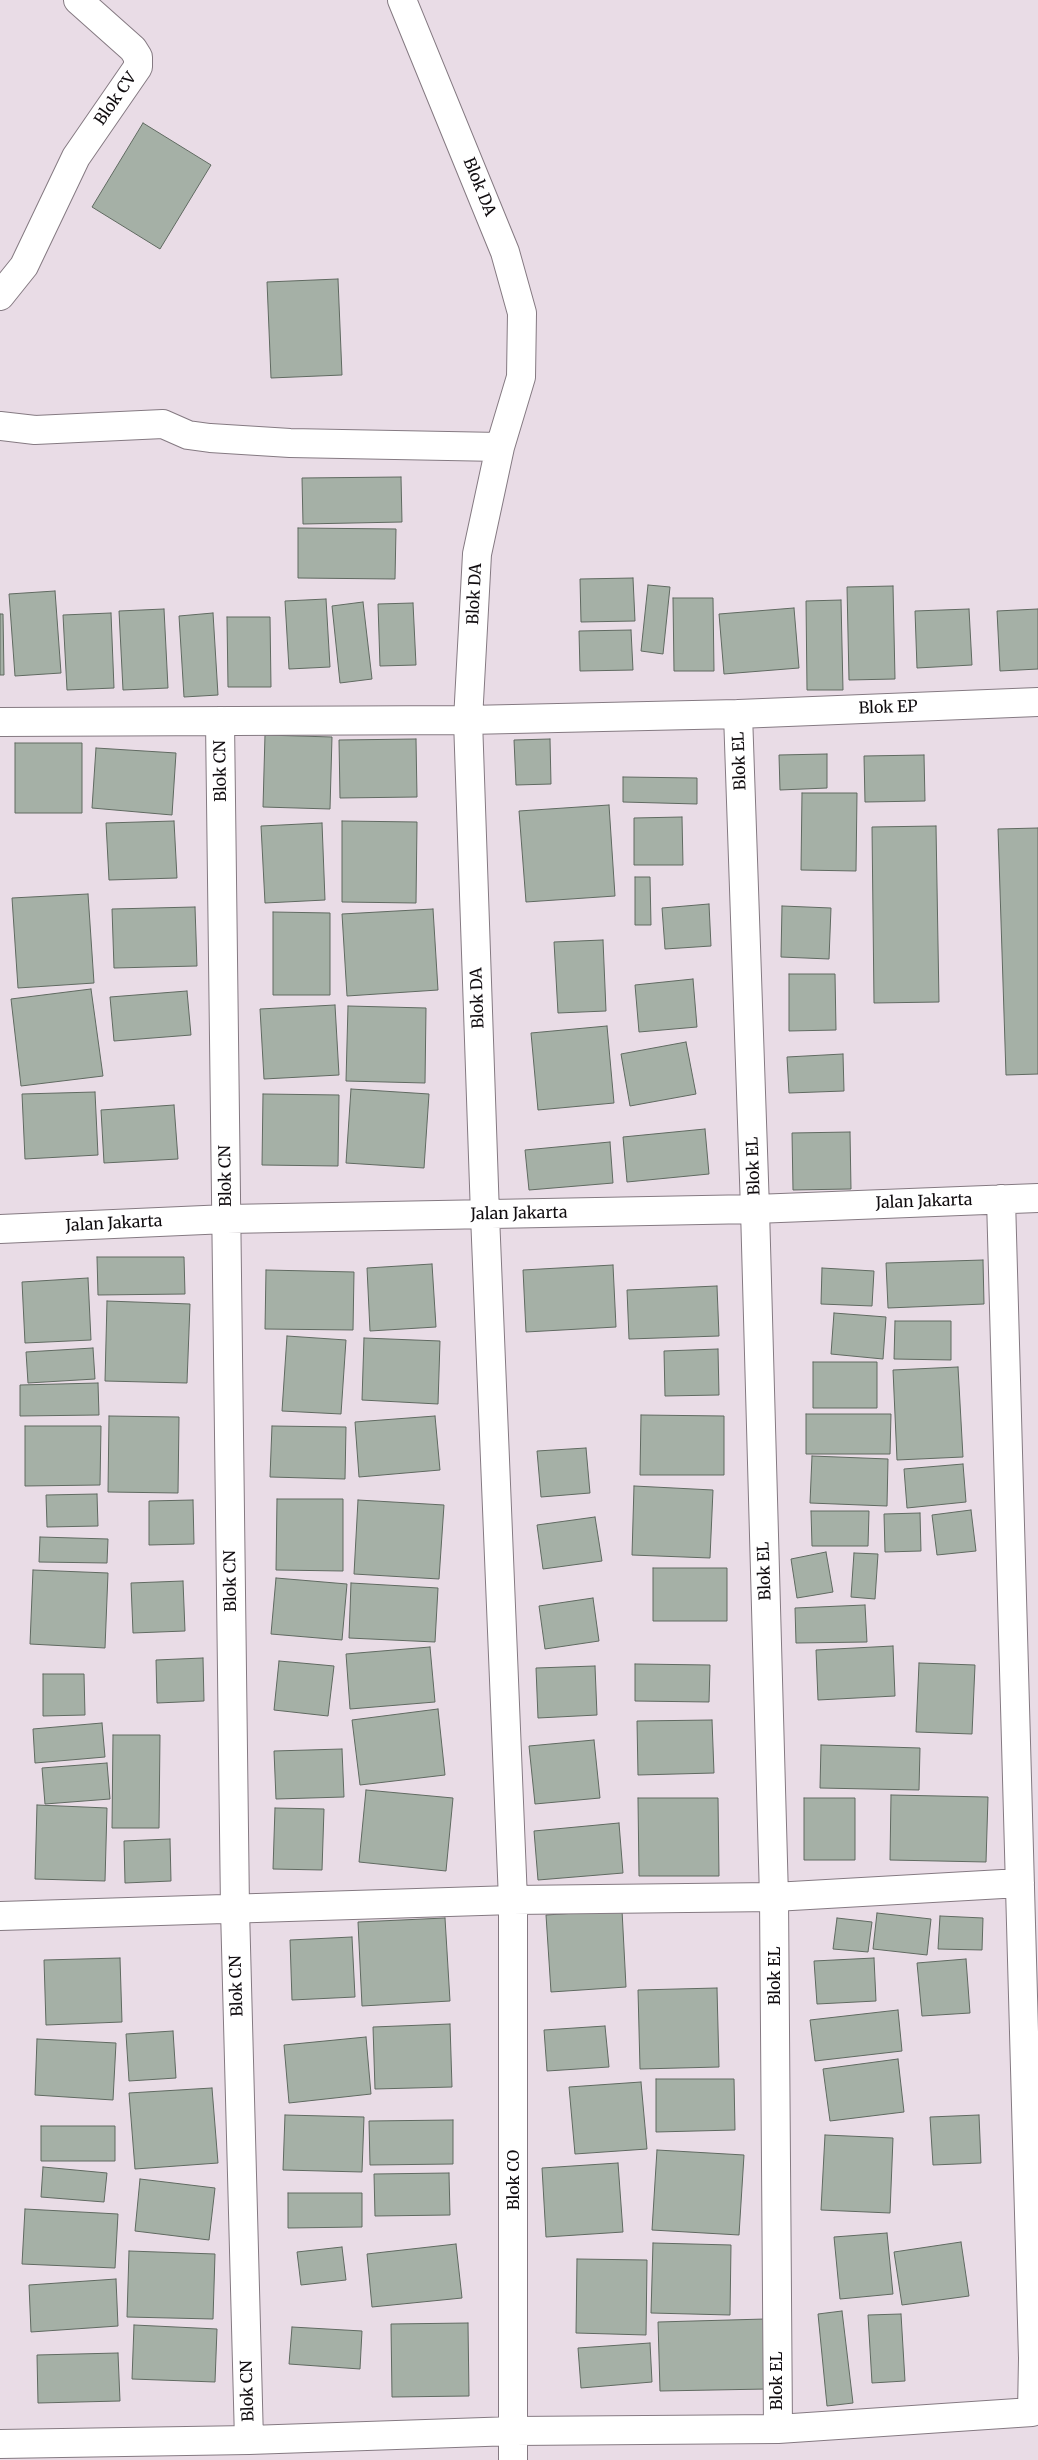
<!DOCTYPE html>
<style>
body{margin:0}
canvas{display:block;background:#e9dce6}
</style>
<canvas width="1038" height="2460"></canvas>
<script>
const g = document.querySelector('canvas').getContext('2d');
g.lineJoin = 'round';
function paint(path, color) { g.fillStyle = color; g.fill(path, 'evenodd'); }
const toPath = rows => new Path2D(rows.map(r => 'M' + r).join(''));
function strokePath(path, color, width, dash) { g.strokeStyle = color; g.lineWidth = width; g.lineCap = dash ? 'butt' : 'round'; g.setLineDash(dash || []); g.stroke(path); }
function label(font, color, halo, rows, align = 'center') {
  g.font = font + ' Merriweather,serif'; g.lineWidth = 4; g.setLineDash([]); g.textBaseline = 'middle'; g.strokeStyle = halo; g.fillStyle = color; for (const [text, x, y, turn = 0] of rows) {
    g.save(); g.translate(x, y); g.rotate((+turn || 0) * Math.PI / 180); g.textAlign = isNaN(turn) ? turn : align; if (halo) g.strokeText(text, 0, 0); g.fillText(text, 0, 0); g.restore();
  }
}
const building = toPath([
 [143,123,211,165,160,249,92,207,143,123],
 [338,279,342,375,271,378,267,282,338,279],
 [401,477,402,522,303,524,302,478,401,477],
 [298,528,396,529,395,579,298,578,298,528],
 [633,578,635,621,581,622,580,579,633,578],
 [648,585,670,587,663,654,641,651,648,585],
 [893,586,895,679,849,680,847,587,893,586],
 [55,591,61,673,15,676,9,594,55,591],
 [673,598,713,598,714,671,674,671,673,598],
 [326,599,330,667,289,669,285,601,326,599],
 [841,600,843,690,807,690,806,601,841,600],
 [363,602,372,679,340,683,332,606,363,602],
 [413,603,416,665,380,666,378,604,413,603],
 [794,608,799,668,724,674,719,614,794,608],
 [164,609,168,688,123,690,119,611,164,609],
 [969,609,972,665,917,668,915,611,969,609],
 [1038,609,1038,669,1000,671,997,611,1038,609],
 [111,613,114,688,67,690,63,615,111,613],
 [213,613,218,695,184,697,179,616,213,613],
 [0,614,3,614,4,675,0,675,0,614],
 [227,617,270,617,271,687,228,687,227,617],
 [631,630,633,670,580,671,579,631,631,630],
 [265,735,332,737,330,809,263,807,265,735],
 [416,739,417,797,340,798,339,740,416,739],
 [550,739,551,784,516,785,514,740,550,739],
 [15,743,82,743,82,813,15,813,15,743],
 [96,748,176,753,172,815,92,808,96,748],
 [827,754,827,788,780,790,779,755,827,754],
 [924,755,925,801,865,802,864,756,924,755],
 [623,777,697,778,697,804,623,802,623,777],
 [802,793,857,793,856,871,801,870,802,793],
 [609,805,615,896,526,902,519,811,609,805],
 [682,817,683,865,634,865,634,818,682,817],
 [174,821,177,878,109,880,106,823,174,821],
 [342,821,417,822,416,903,342,902,342,821],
 [322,823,325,900,265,903,261,826,322,823],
 [936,826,939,1002,874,1003,872,827,936,826],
 [1038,828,1038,1074,1006,1075,998,829,1038,828],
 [635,877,650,877,651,925,635,925,635,877],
 [88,894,94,983,18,988,12,898,88,894],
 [709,904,711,946,665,949,662,908,709,904],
 [782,906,831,908,829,959,781,957,782,906],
 [195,907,197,966,114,968,112,909,195,907],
 [433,909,438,990,347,996,342,914,433,909],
 [273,912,330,913,330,995,273,995,273,912],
 [603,940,606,1011,558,1013,554,942,603,940],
 [789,974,835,974,836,1030,789,1031,789,974],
 [693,979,697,1027,639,1032,635,985,693,979],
 [91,989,103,1076,21,1086,11,999,91,989],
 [187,991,191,1035,114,1041,110,997,187,991],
 [335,1005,339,1075,264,1079,260,1009,335,1005],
 [348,1006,426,1008,425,1083,346,1081,348,1006],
 [607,1026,614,1103,538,1110,531,1033,607,1026],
 [686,1042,696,1094,630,1106,621,1054,686,1042],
 [843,1054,844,1091,789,1093,787,1057,843,1054],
 [351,1089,429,1094,424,1168,346,1163,351,1089],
 [95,1092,98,1155,25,1159,22,1094,95,1092],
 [263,1094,339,1095,338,1166,262,1165,263,1094],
 [174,1105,178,1159,104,1163,101,1110,174,1105],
 [705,1129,709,1174,627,1182,623,1137,705,1129],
 [850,1132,851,1189,793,1190,792,1133,850,1132],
 [610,1142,613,1183,529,1190,525,1150,610,1142],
 [97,1257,184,1257,185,1294,98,1295,97,1257],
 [983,1260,984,1304,888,1308,886,1263,983,1260],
 [432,1264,436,1327,370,1331,367,1268,432,1264],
 [613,1265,616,1327,526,1332,523,1270,613,1265],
 [822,1268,874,1271,872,1306,821,1304,822,1268],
 [266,1270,354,1272,353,1330,265,1329,266,1270],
 [88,1278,91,1340,25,1343,22,1282,88,1278],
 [717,1286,719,1336,629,1339,627,1290,717,1286],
 [107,1301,190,1304,187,1383,105,1381,107,1301],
 [834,1313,886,1317,883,1359,831,1354,834,1313],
 [895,1321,951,1321,951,1360,894,1359,895,1321],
 [287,1336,346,1340,341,1414,282,1411,287,1336],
 [364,1338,440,1341,438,1404,362,1400,364,1338],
 [93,1348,95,1379,28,1383,26,1352,93,1348],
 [718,1349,719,1395,665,1396,664,1351,718,1349],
 [813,1362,877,1362,877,1408,813,1408,813,1362],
 [958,1367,963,1457,897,1460,893,1370,958,1367],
 [98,1383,99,1415,20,1416,20,1385,98,1383],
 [806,1414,891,1414,890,1454,806,1454,806,1414],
 [641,1415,724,1416,724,1475,640,1475,641,1415],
 [109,1416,179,1417,178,1493,108,1492,109,1416],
 [435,1416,440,1470,359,1477,355,1422,435,1416],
 [25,1426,101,1426,100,1485,25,1486,25,1426],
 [272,1426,346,1427,345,1479,270,1477,272,1426],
 [586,1448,590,1493,541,1497,537,1451,586,1448],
 [812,1456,888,1459,887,1506,810,1503,812,1456],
 [963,1464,966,1502,907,1508,904,1469,963,1464],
 [634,1486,713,1490,710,1558,632,1555,634,1486],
 [97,1494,98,1526,47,1527,46,1495,97,1494],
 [277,1499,343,1499,343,1571,276,1570,277,1499],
 [193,1500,194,1544,149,1545,149,1501,193,1500],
 [358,1500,444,1505,439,1579,354,1574,358,1500],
 [971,1510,976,1551,937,1555,932,1515,971,1510],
 [811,1511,869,1511,868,1546,812,1546,811,1511],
 [920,1513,921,1551,885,1552,884,1514,920,1513],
 [595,1517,602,1561,543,1569,537,1525,595,1517],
 [40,1537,108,1539,107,1563,39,1562,40,1537],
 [826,1552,833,1592,797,1598,791,1559,826,1552],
 [854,1553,878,1554,875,1599,851,1597,854,1553],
 [653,1568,727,1568,727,1621,653,1621,653,1568],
 [33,1570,108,1573,105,1648,30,1644,33,1570],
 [276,1578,347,1584,342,1640,271,1634,276,1578],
 [183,1581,185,1631,133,1633,131,1583,183,1581],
 [351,1583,438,1588,435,1642,349,1638,351,1583],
 [593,1598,599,1641,545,1649,539,1606,593,1598],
 [865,1605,867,1642,796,1643,795,1608,865,1605],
 [893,1646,895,1696,818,1700,816,1650,893,1646],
 [430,1647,435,1702,350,1709,346,1654,430,1647],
 [203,1658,204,1701,157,1703,156,1660,203,1658],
 [279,1661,334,1666,328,1716,274,1710,279,1661],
 [919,1663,975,1665,972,1734,916,1732,919,1663],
 [635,1664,710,1665,709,1702,635,1701,635,1664],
 [595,1666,597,1715,538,1718,536,1668,595,1666],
 [43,1674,84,1674,85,1715,43,1716,43,1674],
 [438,1709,445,1775,360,1785,352,1720,438,1709],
 [712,1720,714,1773,638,1775,637,1721,712,1720],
 [102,1723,105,1757,35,1763,33,1729,102,1723],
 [113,1735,160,1735,159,1828,112,1828,113,1735],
 [594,1740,600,1798,535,1804,529,1746,594,1740],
 [821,1745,920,1748,919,1790,820,1788,821,1745],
 [342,1749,344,1797,276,1799,274,1751,342,1749],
 [107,1763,110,1799,45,1804,42,1768,107,1763],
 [366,1790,453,1798,446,1871,359,1862,366,1790],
 [891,1795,988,1797,986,1862,890,1860,891,1795],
 [638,1798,718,1798,719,1876,639,1876,638,1798],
 [804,1798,855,1798,855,1860,804,1860,804,1798],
 [37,1805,107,1808,105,1881,35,1879,37,1805],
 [275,1808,324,1809,322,1870,273,1869,275,1808],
 [619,1823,623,1873,538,1880,534,1831,619,1823],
 [170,1839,171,1881,125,1883,124,1841,170,1839],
 [622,1910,626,1987,551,1992,546,1915,622,1910],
 [877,1913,931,1919,927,1955,873,1949,877,1913],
 [940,1916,983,1918,982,1950,938,1949,940,1916],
 [445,1918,450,2001,362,2006,358,1922,445,1918],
 [837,1918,872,1922,868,1952,833,1949,837,1918],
 [352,1937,355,1997,292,2000,290,1940,352,1937],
 [120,1958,122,2022,46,2025,44,1960,120,1958],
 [874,1958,876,2001,817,2004,814,1961,874,1958],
 [966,1959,970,2013,922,2016,917,1963,966,1959],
 [717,1988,719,2067,640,2069,638,1990,717,1988],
 [898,2010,902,2051,815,2061,810,2020,898,2010],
 [450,2024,452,2087,375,2089,373,2027,450,2024],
 [605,2026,609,2067,547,2071,544,2030,605,2026],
 [173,2031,176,2078,129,2081,126,2034,173,2031],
 [366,2037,371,2094,289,2103,284,2045,366,2037],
 [37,2039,116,2043,113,2100,35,2095,37,2039],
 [898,2059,904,2112,830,2121,823,2069,898,2059],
 [656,2079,734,2079,735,2130,656,2132,656,2079],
 [641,2082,647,2149,575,2154,569,2087,641,2082],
 [212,2088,218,2163,135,2169,129,2093,212,2088],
 [285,2115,364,2117,362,2172,283,2170,285,2115],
 [979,2115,981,2163,933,2165,930,2117,979,2115],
 [453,2120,453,2164,370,2165,369,2121,453,2120],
 [41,2126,115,2126,115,2161,41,2161,41,2126],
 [825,2135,893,2138,890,2213,821,2210,825,2135],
 [657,2150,744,2155,739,2235,652,2230,657,2150],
 [618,2163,623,2232,546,2237,542,2168,618,2163],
 [43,2167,107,2173,104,2202,41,2197,43,2167],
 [449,2173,450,2215,375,2216,374,2174,449,2173],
 [140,2179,215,2188,209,2240,135,2231,140,2179],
 [288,2193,362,2193,362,2227,288,2228,288,2193],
 [25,2209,118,2214,115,2268,22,2264,25,2209],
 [887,2233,893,2294,840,2299,834,2237,887,2233],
 [961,2242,969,2296,902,2305,894,2252,961,2242],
 [653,2243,731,2245,730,2315,651,2313,653,2243],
 [456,2244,462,2298,372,2307,367,2254,456,2244],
 [342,2247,346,2280,301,2285,297,2252,342,2247],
 [129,2251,215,2254,213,2319,127,2317,129,2251],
 [577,2259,647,2260,646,2335,576,2333,577,2259],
 [116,2279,118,2326,31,2332,29,2285,116,2279],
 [842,2311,853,2403,827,2406,818,2314,842,2311],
 [901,2314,905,2381,872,2383,868,2315,901,2314],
 [765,2319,767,2389,660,2391,658,2322,765,2319],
 [468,2323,469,2396,392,2397,391,2324,468,2323],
 [134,2325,217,2329,215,2382,132,2379,134,2325],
 [292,2327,362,2331,360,2369,289,2364,292,2327],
 [650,2343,652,2382,581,2388,578,2348,650,2343],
 [118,2353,120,2401,38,2403,37,2355,118,2353]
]);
const minor = toPath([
 [402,0,505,252,522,313,521,377,500,447,477,554,468,720,485,1215,513,1900,513,2460],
 [0,296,24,266,76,157,138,67,138,57,133,49,78,0],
 [0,426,35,430,163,424,188,435,210,438,290,443,500,447],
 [738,714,755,1209,774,1897,778,2429],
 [220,721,235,1909,249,2440],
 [0,722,468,720,738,714,1038,702],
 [0,1229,227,1219,755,1209,1038,1198],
 [0,1916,513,1900,774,1897,1020,1883],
 [0,2444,249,2440,514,2431,778,2429,1032,2412,1033,2358,1001,1199]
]);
const streetNames = [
 ["Blok CV",116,99,-55],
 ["Blok DA",479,187,68],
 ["Blok DA",475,594,-87],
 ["Blok EP",888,708,-2],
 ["Blok EL",740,761,-92],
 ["Blok CN",221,771,-91],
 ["Blok DA",478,998,-92],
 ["Blok EL",754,1166,-92],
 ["Blok CN",226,1176,-91],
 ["Jalan Jakarta",924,1202,-2],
 ["Jalan Jakarta",519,1214,-1],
 ["Jalan Jakarta",114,1224,-3],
 ["Blok EL",765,1571,-92],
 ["Blok CN",231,1581,-91],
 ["Blok EL",775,1976,-90],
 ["Blok CN",237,1986,-92],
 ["Blok CO",514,2180,-90],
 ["Blok EL",777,2381,-90],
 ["Blok CN",248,2391,-92]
];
paint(building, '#a5b0a6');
strokePath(building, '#606a61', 1);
strokePath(minor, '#857a82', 30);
strokePath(minor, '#fff', 28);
label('16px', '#100c0f', '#fff', streetNames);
</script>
